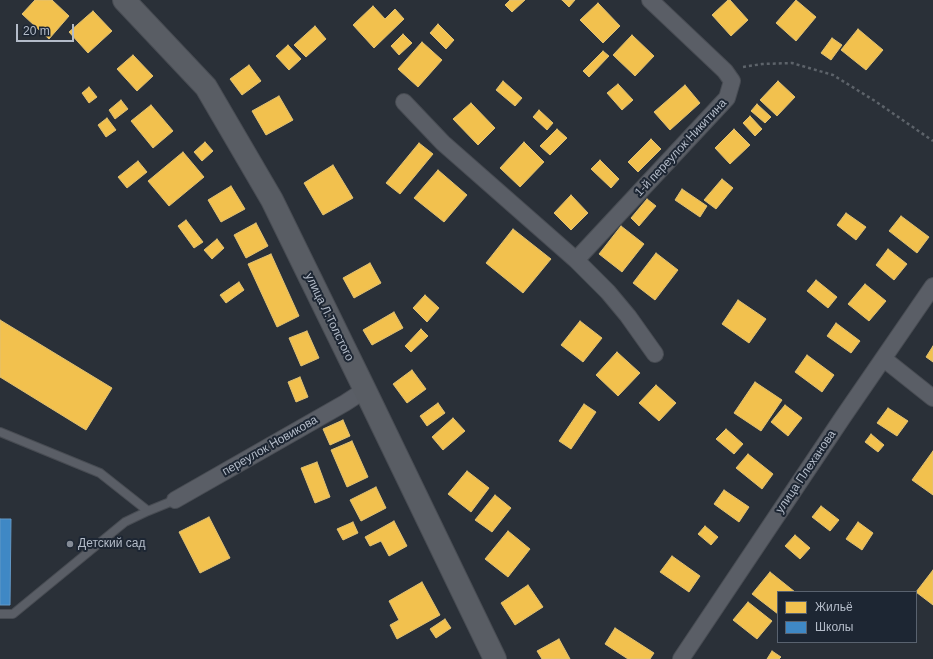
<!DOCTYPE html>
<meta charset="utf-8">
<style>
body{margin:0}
#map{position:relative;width:933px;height:659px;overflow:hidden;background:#2a3038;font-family:Helvetica,sans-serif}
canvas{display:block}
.legend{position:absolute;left:777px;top:591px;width:140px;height:52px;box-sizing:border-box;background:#1d2633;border:1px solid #59626f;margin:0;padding:5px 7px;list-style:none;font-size:12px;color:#b4bcc9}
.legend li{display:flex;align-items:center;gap:8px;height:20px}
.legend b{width:20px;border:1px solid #59626f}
.scale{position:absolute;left:16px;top:24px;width:58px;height:18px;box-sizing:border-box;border:2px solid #b4bcc9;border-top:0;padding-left:5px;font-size:12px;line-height:14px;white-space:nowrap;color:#b4bcc9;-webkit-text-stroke:3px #1d2633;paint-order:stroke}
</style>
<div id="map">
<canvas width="933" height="659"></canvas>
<ul class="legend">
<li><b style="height:11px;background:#f2c14e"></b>Жильё</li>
<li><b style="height:11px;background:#3f88c5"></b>Школы</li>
</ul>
<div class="scale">20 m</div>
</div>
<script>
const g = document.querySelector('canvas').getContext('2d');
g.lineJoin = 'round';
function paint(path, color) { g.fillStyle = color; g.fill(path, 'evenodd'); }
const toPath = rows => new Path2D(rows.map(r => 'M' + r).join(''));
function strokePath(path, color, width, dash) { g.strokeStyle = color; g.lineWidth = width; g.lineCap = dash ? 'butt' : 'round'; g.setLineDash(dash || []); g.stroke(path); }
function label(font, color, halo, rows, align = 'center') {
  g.font = font + ' Helvetica,sans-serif'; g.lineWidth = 4; g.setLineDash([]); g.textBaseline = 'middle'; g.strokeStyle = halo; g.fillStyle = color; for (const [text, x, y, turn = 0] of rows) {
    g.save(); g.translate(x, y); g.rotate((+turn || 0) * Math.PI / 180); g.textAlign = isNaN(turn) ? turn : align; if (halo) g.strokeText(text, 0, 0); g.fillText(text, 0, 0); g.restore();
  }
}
const homes = toPath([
 [35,0,52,0,69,16,49,39,22,14,35,0],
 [510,0,525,0,512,12,505,5,510,0],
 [562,0,575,0,569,7,562,0],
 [728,0,730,0,748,20,731,36,712,15,728,0],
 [796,0,816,17,796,41,776,23,796,0],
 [598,3,620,26,603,43,580,20,598,3],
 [373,6,385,19,395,9,404,19,374,48,353,25,373,6],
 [93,11,112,31,88,53,69,32,93,11],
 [438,24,454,40,446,49,430,33,438,24],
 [315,26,326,39,306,57,294,45,315,26],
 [858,29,883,50,866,70,841,50,858,29],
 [403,34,412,43,399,55,391,46,403,34],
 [632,35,654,56,635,76,613,55,632,35],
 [832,38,842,45,831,60,821,53,832,38],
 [422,42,442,60,418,87,398,69,422,42],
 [288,45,301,59,289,70,276,56,288,45],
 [603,51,609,56,589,77,583,71,603,51],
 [133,55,153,76,137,91,117,69,133,55],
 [249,65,261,81,242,95,230,79,249,65],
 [503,81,522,98,515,106,496,90,503,81],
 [778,81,795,97,777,116,760,100,778,81],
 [618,84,633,100,622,110,607,93,618,84],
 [685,85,700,103,670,130,654,112,685,85],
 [89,87,97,97,89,103,82,93,89,87],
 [279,96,293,120,266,135,252,111,279,96],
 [121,100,128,109,115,119,109,110,121,100],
 [471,103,495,128,478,145,453,119,471,103],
 [757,104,771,117,765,123,751,111,757,104],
 [151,105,173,131,153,148,131,121,151,105],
 [539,110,553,123,547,130,533,117,539,110],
 [750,116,762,129,755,136,743,123,750,116],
 [107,118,116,130,106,137,98,125,107,118],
 [557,129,567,138,550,155,540,146,557,129],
 [734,129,750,145,730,164,715,148,734,129],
 [651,139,661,149,638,172,628,162,651,139],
 [205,142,213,151,202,161,194,152,205,142],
 [524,142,544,162,520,187,500,168,524,142],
 [419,143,433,154,400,194,386,183,419,143],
 [183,152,204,177,169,206,148,181,183,152],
 [600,160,619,179,611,188,591,169,600,160],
 [138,161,147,172,127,188,118,177,138,161],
 [333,165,353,198,323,215,304,183,333,165],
 [438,170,467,195,444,222,414,198,438,170],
 [722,179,733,188,716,209,704,200,722,179],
 [231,186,245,209,221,222,208,200,231,186],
 [682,189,707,206,700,217,675,200,682,189],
 [571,195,588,213,571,230,554,213,571,195],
 [647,199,656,206,639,226,631,218,647,199],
 [846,213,866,227,856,240,837,225,846,213],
 [901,216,929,237,917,253,889,231,901,216],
 [186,220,203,242,194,248,178,226,186,220],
 [256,223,268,246,246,258,234,235,256,223],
 [621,226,644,244,622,272,599,254,621,226],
 [513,229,551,259,523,293,486,263,513,229],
 [217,239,224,248,212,259,204,250,217,239],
 [888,249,907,264,894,280,876,265,888,249],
 [656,253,678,270,655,300,633,283,656,253],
 [271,254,299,316,277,327,248,264,271,254],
 [370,263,381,283,354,298,343,278,370,263],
 [816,280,837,297,828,308,807,291,816,280],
 [239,282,244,290,226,303,220,295,239,282],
 [865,284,886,301,869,321,848,304,865,284],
 [425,295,439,308,427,322,413,308,425,295],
 [738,300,766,319,749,343,722,324,738,300],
 [394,312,403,328,372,345,363,330,394,312],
 [0,320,112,388,86,430,0,377,0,320],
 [580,321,602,338,583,362,561,345,580,321],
 [836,323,860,341,851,353,827,336,836,323],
 [421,329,428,336,411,352,405,346,421,329],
 [307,331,319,358,301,366,289,338,307,331],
 [933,346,933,362,926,357,933,346],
 [617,352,640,373,618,396,596,375,617,352],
 [807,355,834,375,822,392,795,372,807,355],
 [412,370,426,389,407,403,393,384,412,370],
 [300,377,308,397,296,402,288,382,300,377],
 [755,382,782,400,761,431,734,413,755,382],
 [656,385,676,403,659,421,639,403,656,385],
 [438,403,445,413,427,426,420,416,438,403],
 [584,404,596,412,571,449,559,441,584,404],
 [785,405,802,418,788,436,771,422,785,405],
 [888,408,908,421,897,436,877,423,888,408],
 [453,418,465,431,443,450,432,437,453,418],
 [343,420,350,436,330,445,323,429,343,420],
 [726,429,743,444,734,454,716,439,726,429],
 [871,434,884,445,878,452,865,442,871,434],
 [352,441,368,477,347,487,331,450,352,441],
 [933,451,933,495,912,480,933,451],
 [748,454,773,474,762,489,736,468,748,454],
 [317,462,330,497,315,503,301,468,317,462],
 [467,471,489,488,471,512,448,494,467,471],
 [376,487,386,508,361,521,350,500,376,487],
 [724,490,749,507,739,522,714,504,724,490],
 [495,495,511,508,492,532,475,520,495,495],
 [821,506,839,520,830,531,812,517,821,506],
 [209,517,230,558,200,573,179,532,209,517],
 [394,521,407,546,389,556,381,541,370,546,365,537,394,521],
 [353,522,358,533,343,540,337,529,353,522],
 [858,522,873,533,862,550,846,539,858,522],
 [705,526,718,537,711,545,698,534,705,526],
 [508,531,530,549,508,577,485,559,508,531],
 [795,535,810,548,800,559,785,546,795,535],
 [672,556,700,576,689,592,660,572,672,556],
 [933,570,933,605,916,592,933,570],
 [770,572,795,592,778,592,778,614,752,594,770,572],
 [422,582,440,615,397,639,390,625,399,620,389,601,422,582],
 [528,585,543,607,515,625,501,603,528,585],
 [748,602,772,621,757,639,733,620,748,602],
 [445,619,451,628,436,638,430,629,445,619],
 [615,628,654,653,650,659,628,659,605,644,615,628],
 [559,639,570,659,542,659,537,651,559,639],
 [772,651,781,657,779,659,767,659,772,651]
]);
const schools = toPath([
 [0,519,11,519,10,605,0,605,0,519]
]);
const path = toPath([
 [743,67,762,64,792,63,833,75,875,101,933,141]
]);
const lane = toPath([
 [0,432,100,473,148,511,175,500],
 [0,614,13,614,125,522,148,511]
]);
const street = toPath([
 [404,102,443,143,576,260,727,98,732,81,725,71,650,0],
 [576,260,608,292,628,316,655,354],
 [884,359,933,398],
 [175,500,345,403,365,390],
 [681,659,843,417,933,286]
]);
const secondary = toPath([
 [124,0,206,87,272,200,365,390,495,659]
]);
const markers = [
 [70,544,4,"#848b96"]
];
const streetNames = [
 ["1-й переулок Никитина",681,148,-47],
 ["улица Л.Толстого",329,317,64],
 ["переулок Новикова",270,446,-30],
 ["улица Плеханова",806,472,-56]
];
const poiNames = [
 ["Детский сад",78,544]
];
paint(homes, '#f2c14e');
strokePath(homes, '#dfc073', 1);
paint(schools, '#3f88c5');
strokePath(schools, '#6298c6', 1);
strokePath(lane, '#484c53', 10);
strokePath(street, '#484c53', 18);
strokePath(secondary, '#484c53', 24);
strokePath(path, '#5d636a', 2.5, [3, 3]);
strokePath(lane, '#5a5e66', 8);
strokePath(street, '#5a5e66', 16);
strokePath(secondary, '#595d64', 22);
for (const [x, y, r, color] of markers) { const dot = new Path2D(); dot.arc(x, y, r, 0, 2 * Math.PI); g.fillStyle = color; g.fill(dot); strokePath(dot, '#1d2633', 1.5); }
label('12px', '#b4bcc9', '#1d2633', streetNames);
label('12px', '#b4bcc9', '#1d2633', poiNames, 'left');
</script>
